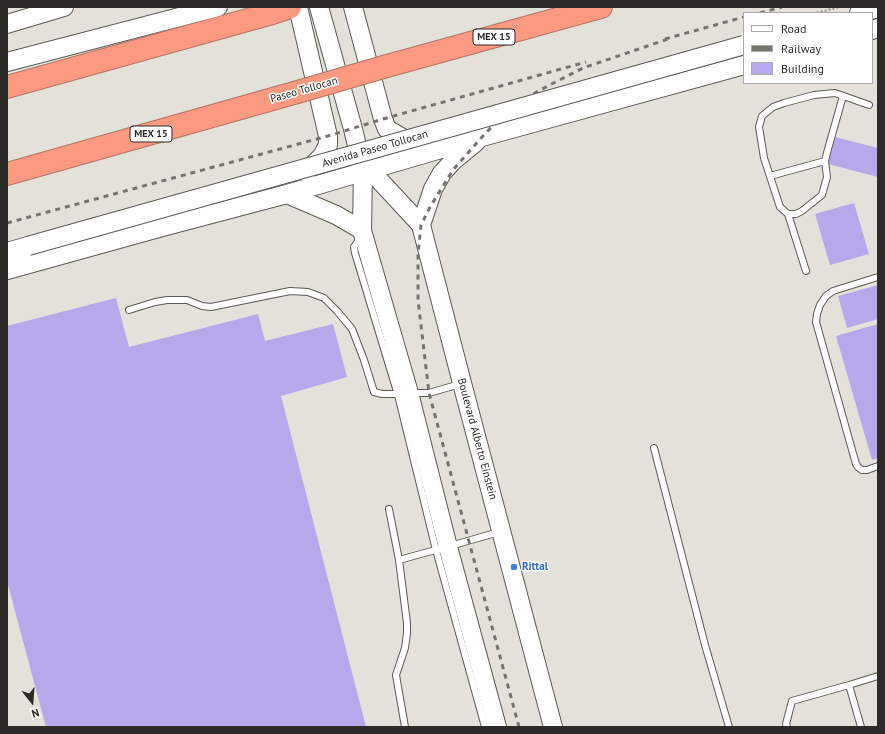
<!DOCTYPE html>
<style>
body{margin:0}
#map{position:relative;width:885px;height:734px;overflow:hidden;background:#e3e1da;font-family:"PT Sans",sans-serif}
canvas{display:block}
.frame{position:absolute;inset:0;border:8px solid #2c2b28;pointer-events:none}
.legend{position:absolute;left:743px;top:12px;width:130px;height:72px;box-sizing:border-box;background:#fff;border:1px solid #abaaa9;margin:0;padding:5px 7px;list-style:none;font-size:12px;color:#2c2b28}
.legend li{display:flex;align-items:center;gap:8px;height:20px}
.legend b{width:20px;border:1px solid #abaaa9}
.north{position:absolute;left:12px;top:682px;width:40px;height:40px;-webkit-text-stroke:3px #fff;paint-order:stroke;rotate:163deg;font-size:11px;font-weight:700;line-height:16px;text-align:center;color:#2c2b28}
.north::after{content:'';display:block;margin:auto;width:14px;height:18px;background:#2c2b28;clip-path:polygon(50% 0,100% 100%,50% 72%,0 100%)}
</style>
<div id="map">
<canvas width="885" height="734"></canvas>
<div class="frame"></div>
<ul class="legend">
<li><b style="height:5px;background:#fff"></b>Road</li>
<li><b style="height:5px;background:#75746f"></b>Railway</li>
<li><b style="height:11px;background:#b6a8ea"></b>Building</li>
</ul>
<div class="north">N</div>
</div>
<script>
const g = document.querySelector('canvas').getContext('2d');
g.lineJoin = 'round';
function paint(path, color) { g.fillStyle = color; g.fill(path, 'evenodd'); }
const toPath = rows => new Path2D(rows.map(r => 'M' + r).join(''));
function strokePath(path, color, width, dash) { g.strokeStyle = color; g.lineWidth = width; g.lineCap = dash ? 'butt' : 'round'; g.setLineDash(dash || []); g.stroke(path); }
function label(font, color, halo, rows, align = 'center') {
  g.font = font + ' "PT Sans",sans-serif'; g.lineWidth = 3; g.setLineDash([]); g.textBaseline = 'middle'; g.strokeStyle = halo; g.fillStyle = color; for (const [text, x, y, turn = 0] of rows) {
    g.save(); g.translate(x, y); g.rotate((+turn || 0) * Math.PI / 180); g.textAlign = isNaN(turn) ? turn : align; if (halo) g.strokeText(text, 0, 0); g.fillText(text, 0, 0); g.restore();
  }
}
const building = toPath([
 [835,137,878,148,878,177,828,164],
 [854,203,869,254,830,265,815,214],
 [878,285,878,319,847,328,838,296],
 [116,298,129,347,258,314,265,341,333,324,347,377,281,396,366,727,46,727,7,581,7,326],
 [878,324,878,458,872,460,836,336]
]);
const path = toPath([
 [817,13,839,7]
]);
const lane = toPath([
 [825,161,827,177,822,195,802,211,796,214,788,214,780,207,764,158,759,127,762,116,773,107,784,103,814,95,835,93,869,105],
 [770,176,825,161,828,149,843,96],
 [788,214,806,271],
 [361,237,354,247,355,253,398,395,436,550,485,727],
 [878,277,833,291,826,296,820,305,817,314,816,322,856,464,858,467,862,470,867,470,878,466],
 [129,310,155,302,167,300,187,300,202,306,211,307,290,291,308,292,324,298,337,311,352,329,364,360,374,392,382,394,401,394],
 [411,393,429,393,460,384],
 [654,448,705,645,729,727],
 [389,509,399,560],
 [450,546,499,532],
 [849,685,861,727],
 [405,727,396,675,405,648,407,633,407,623,399,560,439,549],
 [787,727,786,724,792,701,849,685,878,676]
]);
const secondary = toPath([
 [298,7,328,136,328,145,322,156,306,172],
 [319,7,353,129,363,171,362,230,363,234,409,393,448,547,497,727],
 [353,7,383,119,387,129,406,140,417,143],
 [859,13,878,8],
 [7,24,64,7],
 [872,30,878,28],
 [7,62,218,7],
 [369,169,421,225,462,383,553,727],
 [287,194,336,215,362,230],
 [421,225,433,189,442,173,454,160,476,142],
 [7,252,28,246],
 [7,270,162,227,287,194,482,137,744,65]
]);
const highway = toPath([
 [387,66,601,7],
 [7,87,269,14,290,7],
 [7,174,294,93]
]);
const rail = toPath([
 [760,13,782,7],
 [665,39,744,17],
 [7,223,328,136,383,119,586,62],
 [519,727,429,393,418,300,418,254,421,225,430,207,453,170,482,137,504,114,538,91,583,68,671,38]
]);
const secondaryBridge = toPath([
 [28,246,744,45]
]);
const highwayBridge = toPath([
 [294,93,387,66]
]);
const markers = [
 [514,567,4,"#3f7fe0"]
];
const shields = [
 [494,37,42],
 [151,134,42]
];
const shieldNames = [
 ["MEX 15",494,37],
 ["MEX 15",151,134]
];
const streetNames = [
 ["Paseo Tollocan",304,90,-16],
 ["Avenida Paseo Tollocan",375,149,-16],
 ["Boulevard Alberto Einstein",477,439,75]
];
const shopNames = [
 ["Rittal",522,567]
];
paint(building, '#b6a8ea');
strokePath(lane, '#5c5a54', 8);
strokePath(secondary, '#5c5a54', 20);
strokePath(highway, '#b37362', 24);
strokePath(path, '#989791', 2.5, [2, 2]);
strokePath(lane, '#fff', 6);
strokePath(secondary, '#fff', 18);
strokePath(highway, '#fc9a81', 22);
strokePath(rail, '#75746f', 3, [5, 5]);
strokePath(secondaryBridge, '#5c5a54', 20, []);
strokePath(highwayBridge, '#b37362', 24, []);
strokePath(secondaryBridge, '#fff', 18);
strokePath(highwayBridge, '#fc9a81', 22);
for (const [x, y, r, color] of markers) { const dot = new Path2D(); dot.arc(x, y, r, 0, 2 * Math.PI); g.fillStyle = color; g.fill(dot); strokePath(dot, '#fff', 1.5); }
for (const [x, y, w] of shields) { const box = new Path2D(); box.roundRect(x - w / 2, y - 8, w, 16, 3); g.fillStyle = '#fff'; g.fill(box); strokePath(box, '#2c2b28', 1); }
label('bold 10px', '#2c2b28', null, shieldNames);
label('11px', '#2c2b28', '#fff', streetNames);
label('bold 11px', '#366cbe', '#fff', shopNames, 'left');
</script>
